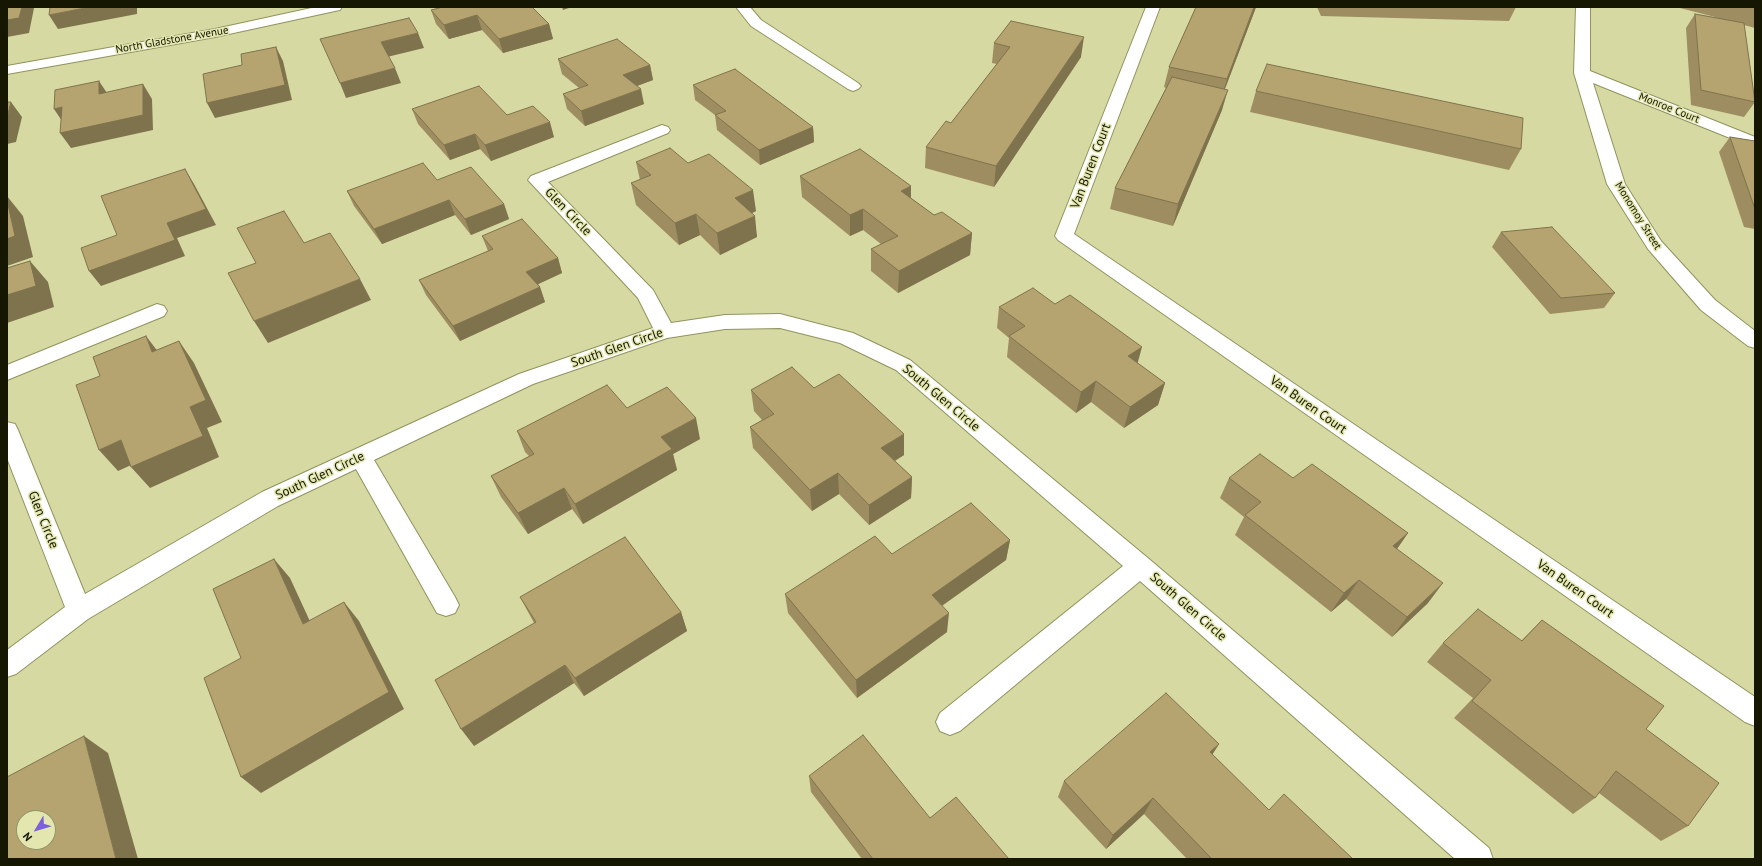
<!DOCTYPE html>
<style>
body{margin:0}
#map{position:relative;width:1762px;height:866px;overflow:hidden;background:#d6daa2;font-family:"PT Sans",sans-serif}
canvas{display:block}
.frame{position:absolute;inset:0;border:8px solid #161703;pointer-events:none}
.north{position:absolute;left:16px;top:810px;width:40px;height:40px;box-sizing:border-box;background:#e3e7af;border:1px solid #91946a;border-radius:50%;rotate:232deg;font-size:11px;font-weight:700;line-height:16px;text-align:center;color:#161703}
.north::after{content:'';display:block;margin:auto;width:14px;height:18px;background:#7e5fda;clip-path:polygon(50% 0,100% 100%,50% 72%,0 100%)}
</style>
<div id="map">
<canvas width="1762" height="866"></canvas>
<div class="frame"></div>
<div class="north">N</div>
</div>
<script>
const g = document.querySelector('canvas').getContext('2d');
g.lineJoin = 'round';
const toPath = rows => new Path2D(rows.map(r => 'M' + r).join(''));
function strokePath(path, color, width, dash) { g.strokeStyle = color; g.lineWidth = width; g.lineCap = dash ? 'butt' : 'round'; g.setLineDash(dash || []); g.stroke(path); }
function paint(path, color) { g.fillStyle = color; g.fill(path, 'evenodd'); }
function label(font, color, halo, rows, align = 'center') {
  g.font = font + ' "PT Sans",sans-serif'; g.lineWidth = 3; g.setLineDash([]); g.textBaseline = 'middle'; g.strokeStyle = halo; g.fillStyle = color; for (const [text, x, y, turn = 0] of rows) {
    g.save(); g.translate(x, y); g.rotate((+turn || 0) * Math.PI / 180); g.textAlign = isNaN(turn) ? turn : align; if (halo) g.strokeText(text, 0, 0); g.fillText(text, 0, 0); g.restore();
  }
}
const minor = toPath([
 [316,7,342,7,340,10,335,11,215,37,7,74,7,66,215,29,316,7],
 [736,7,750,7,761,20,858,83,861,86,858,89,853,91,848,89,751,26,736,7],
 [1146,7,1160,7,1074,234,1755,697,1755,726,1745,722,1058,240,1055,236,1146,7],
 [1576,7,1590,7,1590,71,1755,137,1755,148,1593,83,1625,184,1661,241,1715,300,1755,331,1755,348,1748,346,1701,310,1648,249,1607,184,1574,73,1576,7],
 [662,125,668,127,670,130,668,133,548,182,653,290,671,323,725,315,780,314,853,333,910,360,1149,559,1489,848,1493,859,1455,859,1140,581,960,731,950,735,940,731,936,722,940,713,1123,566,896,370,840,343,780,328,725,329,667,338,533,384,374,460,455,597,459,605,455,613,446,616,437,613,356,469,278,506,88,619,16,674,7,677,7,650,65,607,7,458,7,422,15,424,18,430,85,594,262,492,519,374,653,328,638,298,528,180,531,176,662,125],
 [157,304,164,306,167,311,164,316,7,380,7,365,157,304]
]);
const wall = toPath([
 [1196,7,1256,7,1225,89,1222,110,1173,226,1110,209,1115,188,1166,88,1164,87,1169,67],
 [1317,7,1516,7,1509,21,1321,16],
 [1676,7,1755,7,1755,28,1744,25,1755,102,1744,117,1691,105,1686,28,1695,14,1719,18],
 [431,10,549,24,553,39,503,53,482,30,449,39,436,24],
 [994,43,1081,57,994,187,925,168,926,147,951,123,997,64,992,63],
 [558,59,650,65,653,80,637,86,644,104,585,126,567,109,563,94,579,88,562,74],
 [693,85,813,127,814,142,760,165,717,130,715,115,695,100],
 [1256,91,1521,149,1509,170,1250,112],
 [412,109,507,115,554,137,491,161,480,149,450,160,418,124],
 [1730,137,1755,141,1755,229,1744,227,1719,152],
 [636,162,688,163,756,211,752,213,757,237,720,255,700,235,679,245,636,205,631,183,640,180],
 [800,176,911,198,934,215,972,233,970,255,898,293,871,271,871,249,881,244,863,230,850,236,802,197],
 [437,180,504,204,509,219,471,235,455,215,382,244,354,206,347,191],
 [1501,232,1615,293,1604,308,1550,314,1492,247],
 [482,236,558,258,562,273,538,284,540,287,545,302,460,341,426,295,419,280,488,251],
 [999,307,1137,363,1165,383,1158,405,1124,428,1091,402,1076,413,1007,357,1009,338,997,328],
 [814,388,904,455,895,461,912,477,911,498,869,525,839,494,812,511,753,448,750,427,762,420,754,411,751,390],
 [627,408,700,439,673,454,677,470,583,524,572,509,528,534,501,497,491,476,529,456,525,452,517,431],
 [1229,478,1293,478,1408,533,1397,549,1428,603,1392,637,1346,599,1331,612,1235,535,1244,517,1220,498],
 [1010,540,1006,560,942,606,947,632,857,698,788,613,785,594,892,554],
 [520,597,681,612,687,631,584,696,574,683,474,746,534,623],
 [1542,620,1646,729,1688,826,1661,841,1599,793,1595,798,1573,814,1454,718,1473,698,1427,662,1443,643,1522,640],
 [1219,744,1212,755,1269,810,1353,859,1187,859,1144,814,1106,849,1058,797,1064,781],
 [809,776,930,818,1009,859,862,859,811,792]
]);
const shadedWall = toPath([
 [22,7,33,7,34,8,29,33,7,37,7,20],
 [90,7,137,7,137,14,58,29,49,15],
 [562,7,572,7,563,10],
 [1254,7,1256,7,1255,10,1221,99,1227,79],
 [477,15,482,30,449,39,444,25],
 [549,24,553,39,503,53,499,39],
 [418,33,424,48,387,57,381,42],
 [1084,37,1081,57,994,187,996,166],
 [276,47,283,61,292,100,215,118,207,103],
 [650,65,653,80,626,90,623,75],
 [395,68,401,83,346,98,340,83],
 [99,81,109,96,99,94],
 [143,84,152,99,153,130,71,148,60,133],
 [641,89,644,104,585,126,581,111],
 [1228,90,1222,110,1173,226,1178,204],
 [11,102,22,117,16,142,7,144,7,118],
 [62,107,64,124,54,109],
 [550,122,554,137,491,161,485,145],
 [813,127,814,142,760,165,759,150],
 [475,134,480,149,450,160,444,145],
 [185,169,194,184,216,225,177,238,185,256,101,286,89,271,167,223],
 [911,186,911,207,901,191],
 [753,190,756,211,738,220,735,198],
 [7,196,23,216,33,257,7,266],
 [449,200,455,215,382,244,374,229],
 [504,204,509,219,471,235,465,219],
 [863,209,863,230,850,236,850,215],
 [696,214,700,235,679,245,675,223],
 [755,216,757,237,720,255,717,233],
 [972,233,970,255,898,293,899,271],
 [558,258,562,273,532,287,526,272],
 [30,261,48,282,54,307,7,323,7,295],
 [360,279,371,300,268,343,254,321],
 [540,287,545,302,460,341,453,326],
 [146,336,162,357,152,352],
 [179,341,194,363,222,422,207,428,219,457,150,488,131,467,190,407],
 [1142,347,1136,369,1128,356],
 [1096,381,1091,402,1076,413,1081,392],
 [1165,383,1158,405,1124,428,1130,407],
 [696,418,700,439,673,454,677,470,583,524,575,504,661,437],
 [904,434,904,455,881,469,881,448],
 [121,440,140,461,118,471,99,450],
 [838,473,839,494,812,511,810,490],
 [912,477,911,498,869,525,869,505],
 [564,488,572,509,528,534,518,513],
 [1408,533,1394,553,1393,546],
 [1010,540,1006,560,930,614,932,595],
 [274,559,290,578,320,643,303,624],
 [1359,580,1346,599,1331,612,1344,593],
 [1443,583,1428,603,1392,637,1407,617],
 [344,602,359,621,404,709,261,793,241,777],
 [681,612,687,631,584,696,575,678],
 [949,613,947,632,857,698,856,680],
 [565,665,574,683,474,746,461,729],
 [84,736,108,753,138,859,116,859],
 [1219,744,1208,761,1210,752],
 [1153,798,1144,814,1106,849,1113,835]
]);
const building = toPath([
 [7,7,22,7,19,18,7,20,7,7],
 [50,7,90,7,49,15,50,7],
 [443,7,532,7,549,24,499,39,477,15,444,25,431,10,443,7],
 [1196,7,1254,7,1227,79,1169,67,1196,7],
 [1695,14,1744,23,1755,102,1701,90,1695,14],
 [409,18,418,33,381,42,395,68,340,83,320,39,409,18],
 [1011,21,1084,37,996,166,926,147,946,121,951,123,1010,47,994,43,1011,21],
 [617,39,650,65,623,75,641,89,581,111,563,94,588,85,558,59,617,39],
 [276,47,285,85,207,103,203,74,242,65,241,54,276,47],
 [1267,64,1523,118,1521,149,1256,91,1267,64],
 [735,69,813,127,759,150,715,115,726,111,693,85,735,69],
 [1172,77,1228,90,1178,204,1115,188,1172,77],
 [99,81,99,94,143,84,143,115,60,133,62,107,54,109,55,90,99,81],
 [479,86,507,115,533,106,550,122,485,145,475,134,444,145,412,109,479,86],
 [7,102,11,102,7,118,7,102],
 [1730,137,1755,141,1755,209,1730,137],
 [670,148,688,163,709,154,753,190,735,198,755,216,717,233,696,214,675,223,631,183,651,175,636,162,670,148],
 [860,149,911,186,901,191,934,215,942,212,972,233,899,271,871,249,898,236,863,209,850,215,800,176,860,149],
 [423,163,437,180,471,167,504,204,465,219,449,200,374,229,347,191,423,163],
 [185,169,206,209,167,223,175,240,89,271,81,248,117,235,101,196,185,169],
 [7,200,15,236,7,239,7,200],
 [284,211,304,243,330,233,360,279,254,321,228,273,256,263,237,228,284,211],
 [522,219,558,258,526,272,540,287,453,326,419,280,493,249,482,236,522,219],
 [1552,227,1615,293,1561,298,1501,232,1552,227],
 [30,261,36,286,7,295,7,268,30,261],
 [1033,288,1055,304,1070,295,1142,347,1128,356,1165,383,1130,407,1096,381,1081,392,1009,336,1025,326,999,307,1033,288],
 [146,336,152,352,179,341,206,400,190,407,203,436,131,467,121,440,99,450,76,385,100,376,93,357,146,336],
 [792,367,814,388,839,374,904,434,881,448,912,477,869,505,838,473,810,490,750,427,774,414,751,390,792,367],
 [607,385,627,408,667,387,696,418,661,437,672,449,575,504,564,488,518,513,491,476,534,454,517,431,607,385],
 [1260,454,1293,478,1312,464,1408,533,1393,546,1443,583,1407,617,1359,580,1344,593,1245,515,1261,502,1229,478,1260,454],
 [971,503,1010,540,932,595,949,613,856,680,785,594,875,536,892,554,971,503],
 [625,537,681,612,575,678,565,665,461,729,435,680,536,622,520,597,625,537],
 [274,559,303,624,344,602,389,692,241,777,204,678,241,658,213,589,274,559],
 [1478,609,1522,641,1542,620,1664,706,1646,729,1719,783,1688,826,1616,771,1595,798,1472,701,1491,680,1443,643,1478,609],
 [1166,693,1219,744,1210,752,1269,810,1284,794,1353,859,1212,859,1153,798,1113,835,1064,781,1166,693],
 [863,735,930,818,956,797,1009,859,873,859,809,776,863,735],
 [84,736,116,859,7,859,7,777,84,736],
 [24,818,48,818,48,842,24,842,24,818]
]);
const farStreetnames = [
 ["North Gladstone Avenue",172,40,-10],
 ["Monroe Court",1669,108,22],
 ["Monomoy Street",1638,216,58]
];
const streetNames = [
 ["Van Buren Court",1091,166,-69],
 ["Glen Circle",568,212,46],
 ["South Glen Circle",617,348,-19],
 ["South Glen Circle",941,398,40],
 ["Van Buren Court",1308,405,35],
 ["South Glen Circle",320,476,-25],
 ["Glen Circle",43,520,68],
 ["Van Buren Court",1575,589,35],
 ["South Glen Circle",1188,607,41]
];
strokePath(minor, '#90935e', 2);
paint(minor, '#fff');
paint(wall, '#9d8d60');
paint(shadedWall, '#7f734e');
paint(building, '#b6a470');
strokePath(building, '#7f734e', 1);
label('11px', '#161703', '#e3e7af', farStreetnames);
label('13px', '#161703', '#e3e7af', streetNames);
</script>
